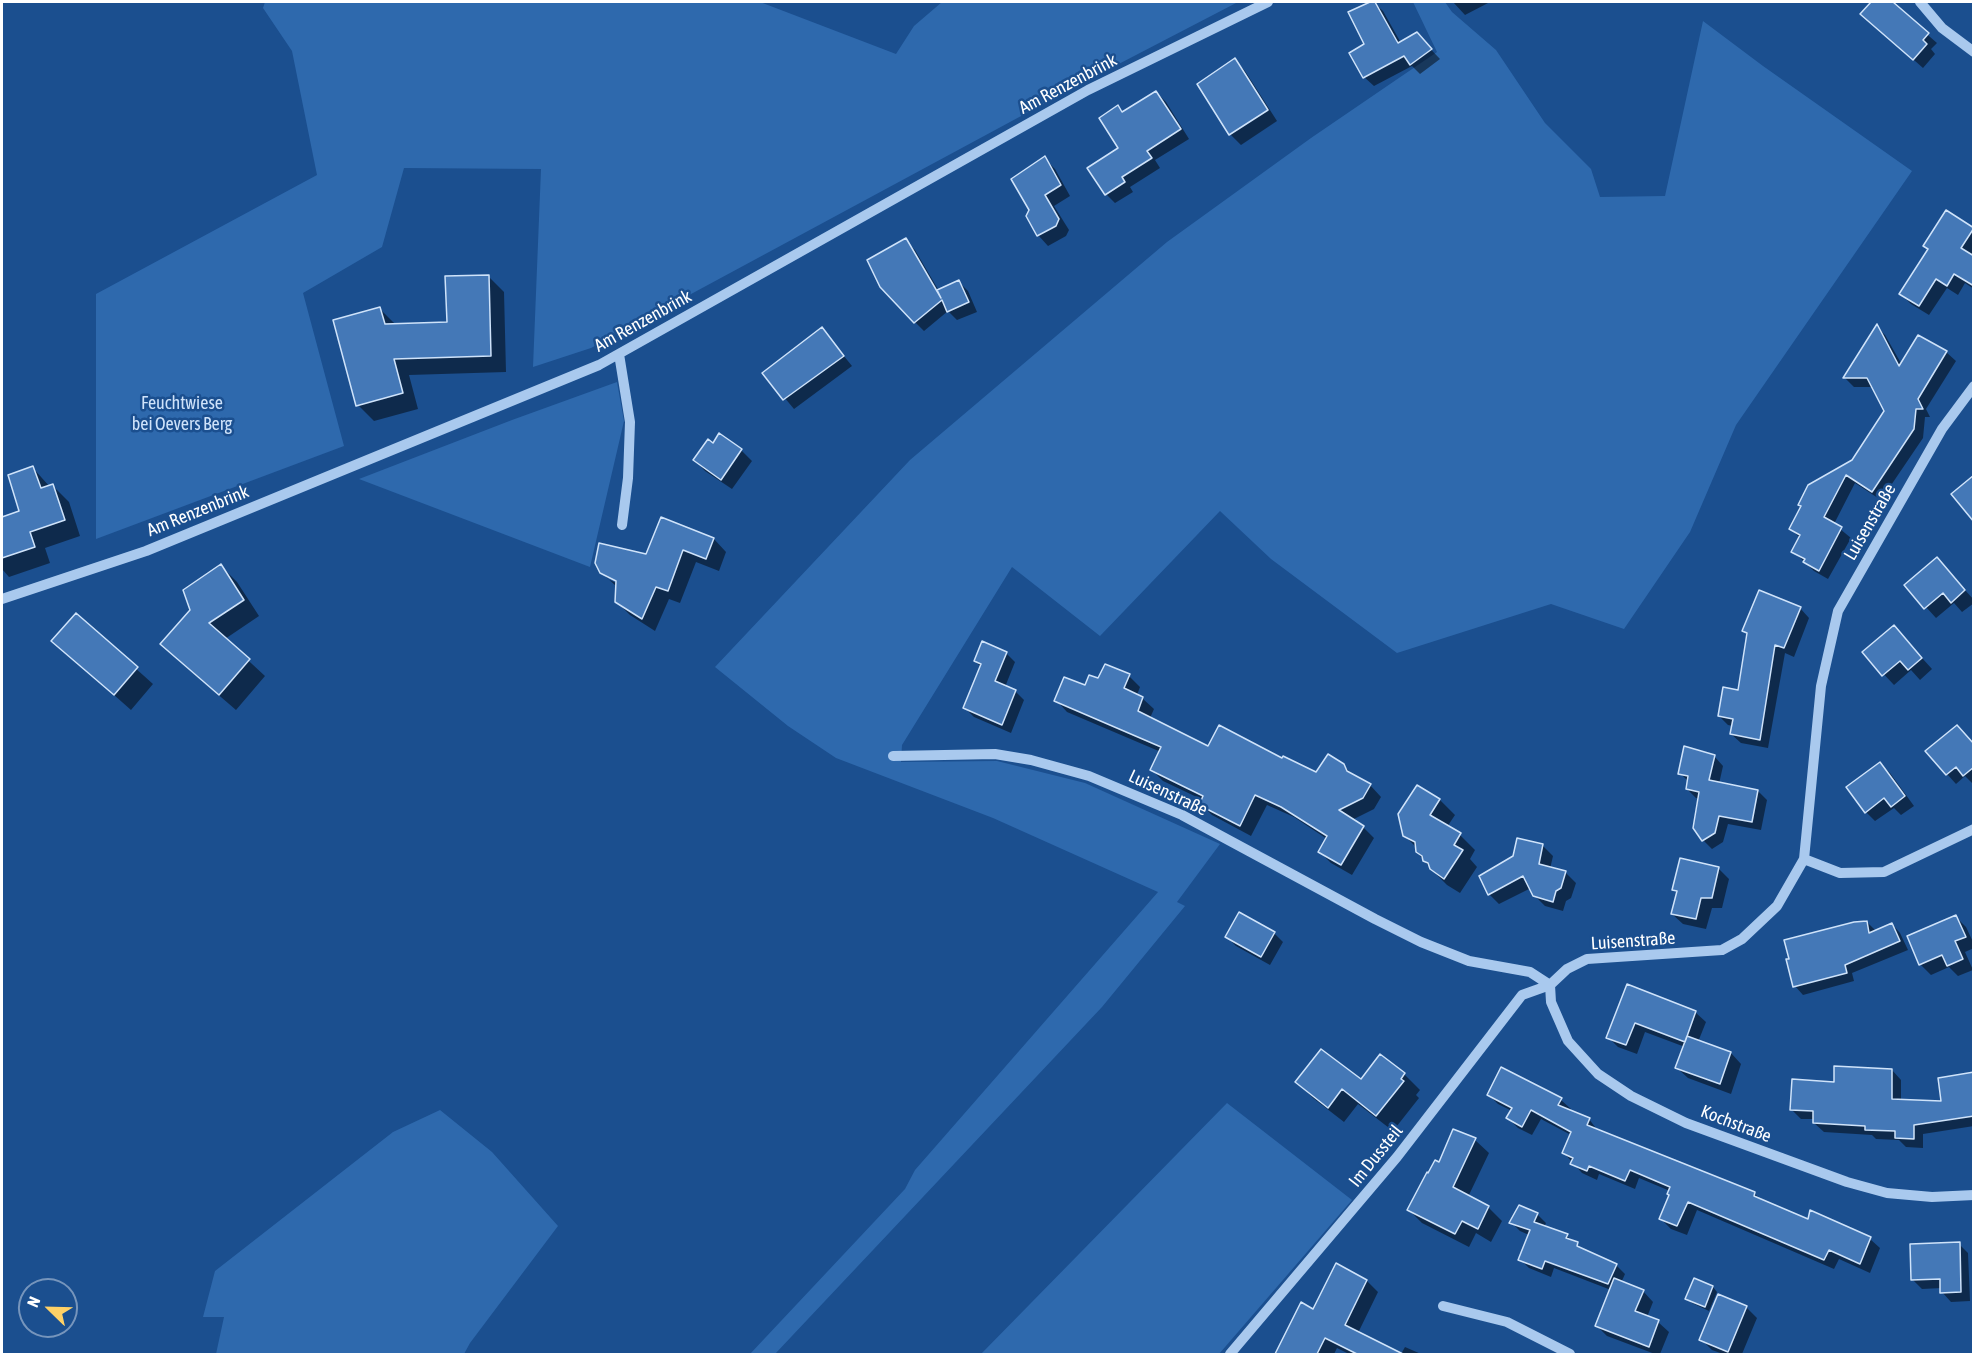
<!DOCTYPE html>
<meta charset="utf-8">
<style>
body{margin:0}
#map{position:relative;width:1975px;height:1356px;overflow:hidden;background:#1b4f8f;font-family:"Asap Condensed",sans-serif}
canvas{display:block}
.frame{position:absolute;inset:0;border:3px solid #fff;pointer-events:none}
.north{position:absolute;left:18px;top:1278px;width:60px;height:60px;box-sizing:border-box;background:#1b4f8f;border:2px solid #7695bc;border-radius:50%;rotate:293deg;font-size:16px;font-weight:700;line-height:24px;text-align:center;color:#fff}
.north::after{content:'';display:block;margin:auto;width:21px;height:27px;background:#ffd166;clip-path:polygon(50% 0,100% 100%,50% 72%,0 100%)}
</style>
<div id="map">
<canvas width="1975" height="1356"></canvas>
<div class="frame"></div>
<div class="north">N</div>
</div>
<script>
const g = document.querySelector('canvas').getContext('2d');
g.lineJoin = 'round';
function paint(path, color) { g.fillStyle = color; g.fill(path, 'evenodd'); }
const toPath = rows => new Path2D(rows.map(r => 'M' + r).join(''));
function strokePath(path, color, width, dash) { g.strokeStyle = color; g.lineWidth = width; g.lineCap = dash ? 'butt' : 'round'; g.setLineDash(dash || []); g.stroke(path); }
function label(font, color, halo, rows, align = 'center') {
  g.font = font + ' "Asap Condensed",sans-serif'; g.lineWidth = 5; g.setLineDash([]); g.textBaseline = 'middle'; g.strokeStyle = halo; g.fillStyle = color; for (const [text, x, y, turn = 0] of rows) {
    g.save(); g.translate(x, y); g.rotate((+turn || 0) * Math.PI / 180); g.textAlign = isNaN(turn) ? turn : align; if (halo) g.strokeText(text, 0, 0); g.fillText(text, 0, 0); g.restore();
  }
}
const green = toPath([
 [265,2,760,2,896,54,914,26,942,2,1238,2,1086,81,591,348,533,367,541,169,404,168,382,247,303,293,344,446,96,539,96,294,317,175,292,51,263,8],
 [1413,2,1445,2,1452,12,1496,50,1545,123,1591,169,1600,197,1665,196,1703,21,1763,66,1912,171,1736,425,1690,532,1624,629,1551,604,1397,653,1271,559,1220,511,1100,636,1012,567,902,745,901,762,997,761,1085,783,1220,844,1177,902,1185,906,1102,1007,775,1354,750,1354,905,1189,915,1170,1158,892,993,818,836,758,788,726,715,667,910,460,1167,242,1311,138,1437,52],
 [617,382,624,421,590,567,359,479,512,420],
 [1227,1103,1352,1200,1219,1354,981,1354],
 [440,1110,492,1152,558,1226,470,1343,464,1354,216,1354,224,1317,203,1317,215,1271,393,1132]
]);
const shadow = toPath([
 [1373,2,1383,11,1401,43,1416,34,1440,59,1420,74,1412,66,1374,86,1364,77,1366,45,1350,13],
 [1453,2,1490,2,1465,15],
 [1873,2,1876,2,1883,7,1888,2,1890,2,1937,43,1931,49,1935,54,1923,68,1862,14],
 [1235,60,1245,71,1277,121,1241,145,1230,134,1199,84],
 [1156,92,1166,102,1189,139,1155,160,1160,168,1130,187,1133,192,1115,203,1106,194,1120,149,1118,107,1124,113],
 [1044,158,1055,169,1070,196,1054,206,1069,230,1066,236,1048,246,1038,235],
 [1946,212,1974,230,1974,289,1965,283,1958,295,1947,288,1929,315,1911,304,1901,294,1929,250,1924,246],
 [905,240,915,250,939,291,959,282,968,291,977,312,957,320,948,311,924,331,915,322],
 [488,276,504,292,506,372,409,375,418,409,374,421,358,405,379,308,396,325,448,324],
 [1877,327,1885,335,1902,365,1919,337,1946,352,1956,361,1926,409,1930,417,1925,417,1923,438,1881,500,1855,483,1834,524,1851,538,1828,579,1814,571,1793,551,1800,538,1791,529,1853,461,1886,412,1873,387,1854,387,1845,378],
 [822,329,852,366,794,409,764,373],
 [720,435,741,450,752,461,732,489,705,471,695,460,714,445],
 [33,468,50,487,53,486,69,502,80,536,45,548,50,563,9,577,2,569,2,518,21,512],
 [662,519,714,539,726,552,719,571,696,562,680,603,669,599,655,631,630,615,617,602,617,587,601,572,647,556],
 [608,576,623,583,622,586,608,579],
 [1937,559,1974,600,1974,603,1962,612,1954,603,1936,618,1906,585],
 [221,566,237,582,259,616,225,639,265,676,236,710,178,660,191,610],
 [1800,608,1809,618,1794,657,1785,653,1768,748,1741,743,1731,734,1733,726,1728,725,1719,716,1739,692,1749,635,1744,631],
 [76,615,153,684,131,710,53,641],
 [1904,638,1932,669,1920,680,1911,670,1894,685,1864,653],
 [1006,653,1015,662,1005,687,1016,692,1024,700,1011,733,974,717,965,708,981,667,975,661],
 [1129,676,1140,687,1137,695,1142,698,1154,709,1150,718,1209,748,1283,760,1317,774,1343,765,1355,777,1370,785,1381,797,1374,809,1352,820,1363,827,1374,838,1352,875,1331,863,1320,852,1327,839,1294,817,1267,805,1251,836,1212,815,1201,804,1203,800,1163,781,1152,770,1161,752,1067,712,1056,700,1099,680],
 [1974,745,1973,784,1965,776,1956,784,1947,774],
 [1714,756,1723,766,1719,784,1758,791,1767,800,1761,830,1728,824,1723,842,1712,849,1703,840,1700,799,1696,798,1687,789,1689,782,1680,773],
 [1880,764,1890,773,1914,806,1901,815,1894,808,1875,821,1866,812],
 [1417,787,1440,800,1455,815,1447,827,1460,835,1475,850,1470,859,1477,867,1460,893,1447,885,1431,869,1417,852,1417,848,1404,835],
 [1519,840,1543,846,1553,856,1550,869,1565,872,1576,883,1571,898,1566,901,1563,911,1545,906,1534,895,1531,888,1499,904,1489,894,1514,857],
 [1718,868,1729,879,1722,908,1712,908,1706,929,1683,924,1672,914,1678,893,1674,889],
 [1956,917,1966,927,1974,944,1974,948,1965,952,1973,970,1958,976,1949,967,1931,975,1920,964],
 [1867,922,1876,931,1892,924,1900,933,1908,950,1852,973,1854,981,1803,995,1795,986,1791,960],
 [1274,933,1283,942,1270,965,1236,946,1227,937],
 [1628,986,1695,1012,1706,1022,1698,1042,1731,1053,1741,1064,1731,1094,1688,1078,1677,1068,1685,1047,1645,1032,1637,1054,1618,1047,1608,1037],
 [1381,1056,1404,1074,1420,1090,1416,1095,1419,1098,1393,1131,1358,1104,1344,1122,1313,1098,1297,1082,1361,1081],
 [1892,1070,1901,1080,1901,1101,1943,1103,1974,1074,1974,1126,1923,1134,1923,1148,1906,1147,1899,1140,1876,1139,1872,1135,1824,1132,1814,1123,1814,1119,1801,1119,1791,1109,1835,1084],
 [1488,1094,1561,1100,1571,1109,1570,1111,1589,1119,1598,1131,1754,1193,1762,1201,1809,1221,1870,1239,1880,1248,1870,1273,1839,1259,1834,1269,1697,1210,1687,1235,1671,1229,1661,1219,1670,1196,1670,1191,1639,1178,1635,1189,1599,1174,1597,1180,1582,1173,1564,1153,1571,1135,1541,1119,1532,1135,1518,1128,1508,1118,1512,1111,1498,1104],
 [1475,1140,1489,1153,1468,1197,1489,1208,1502,1221,1491,1242,1476,1233,1469,1247,1422,1223,1409,1210,1439,1164],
 [1537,1214,1546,1223,1544,1227,1567,1236,1584,1251,1616,1265,1625,1274,1621,1283,1643,1291,1653,1302,1647,1317,1658,1322,1669,1332,1660,1354,1655,1354,1607,1336,1597,1326,1611,1290,1554,1268,1551,1277,1529,1268,1520,1259,1529,1235,1520,1231,1511,1222],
 [1959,1244,1968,1253,1970,1301,1951,1302,1942,1292,1942,1288,1922,1289,1913,1280],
 [1695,1280,1713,1287,1717,1292,1709,1311,1692,1303,1687,1298],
 [1367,1281,1378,1292,1358,1333,1399,1354,1349,1354,1337,1348,1334,1354,1276,1354,1302,1304,1314,1311],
 [1746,1307,1757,1318,1742,1354,1723,1354,1712,1350,1701,1339],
 [1405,1347,1421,1354,1401,1354]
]);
const building = toPath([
 [1370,2,1375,2,1398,43,1417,32,1432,49,1410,65,1404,56,1363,78,1349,53,1364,44,1348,12,1370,2],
 [1871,2,1893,2,1929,33,1923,40,1927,44,1913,60,1860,14,1871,2],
 [1235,58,1268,110,1229,135,1197,84,1235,58],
 [1156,91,1181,129,1147,151,1152,158,1122,177,1125,182,1105,195,1087,168,1118,148,1099,118,1118,105,1122,112,1156,91],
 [1045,156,1061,185,1045,195,1059,219,1056,226,1037,236,1026,216,1029,210,1011,179,1045,156],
 [1946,210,1974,228,1961,248,1974,256,1974,286,1954,274,1947,286,1936,279,1919,306,1899,294,1928,249,1923,246,1946,210],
 [906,238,941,298,937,290,959,280,969,302,947,312,942,300,914,323,880,287,867,260,906,238],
 [489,275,491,356,394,359,403,393,356,406,333,320,380,307,385,324,447,322,445,276,489,275],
 [1877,324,1899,366,1918,335,1947,351,1918,399,1923,409,1916,409,1914,429,1872,492,1846,475,1824,517,1842,527,1819,571,1803,562,1805,559,1791,552,1800,535,1789,529,1801,506,1798,505,1808,485,1852,460,1884,411,1867,378,1843,378,1877,324],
 [822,327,844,356,783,400,762,373,822,327],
 [719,433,742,449,721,480,693,460,708,439,713,443,719,433],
 [33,466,41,488,53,484,65,520,30,532,35,547,2,558,2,517,19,511,8,475,33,466],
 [1974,475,1974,522,1951,494,1974,475],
 [661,517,714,538,706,559,683,550,668,591,656,587,642,619,615,602,616,581,600,573,595,563,599,543,646,554,661,517],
 [1937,557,1965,590,1951,603,1943,593,1924,609,1904,585,1937,557],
 [221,564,244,600,209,623,250,659,219,695,160,644,190,610,183,590,221,564],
 [1759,590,1801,607,1784,648,1775,645,1760,740,1730,734,1733,719,1718,716,1723,687,1738,690,1747,633,1742,631,1759,590],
 [76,613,138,667,114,695,51,641,76,613],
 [1894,625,1922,658,1908,670,1900,661,1882,676,1862,652,1894,625],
 [982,641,1007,652,995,681,1016,690,1002,725,963,708,981,664,974,661,982,641],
 [1105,664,1130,674,1124,688,1143,697,1138,711,1208,746,1219,725,1282,758,1283,756,1316,772,1328,754,1344,764,1347,771,1371,784,1363,798,1339,810,1364,826,1341,865,1318,852,1327,836,1281,807,1255,795,1240,826,1199,805,1203,796,1150,770,1161,747,1054,701,1064,677,1085,685,1089,675,1098,678,1105,664],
 [1957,725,1974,744,1974,767,1963,776,1956,767,1946,775,1925,751,1957,725],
 [1684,746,1715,755,1709,780,1758,790,1752,822,1719,816,1715,833,1702,841,1693,828,1699,792,1686,789,1688,776,1678,774,1684,746],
 [1880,762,1905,796,1891,807,1884,798,1865,813,1846,787,1880,762],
 [1417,785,1440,799,1430,815,1461,833,1454,845,1463,850,1444,879,1430,869,1428,863,1423,861,1422,856,1416,852,1415,842,1403,836,1398,814,1417,785],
 [1517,838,1543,844,1539,864,1566,871,1561,888,1556,891,1553,902,1533,896,1523,876,1488,895,1479,876,1513,856,1517,838],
 [1680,858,1719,867,1712,898,1701,898,1696,919,1671,914,1677,891,1672,890,1680,858],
 [1239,912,1275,932,1261,957,1225,937,1239,912],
 [1956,915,1966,937,1955,941,1963,959,1947,966,1942,955,1919,965,1907,936,1956,915],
 [1867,921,1869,933,1892,923,1900,941,1845,965,1847,973,1793,987,1786,959,1789,959,1784,940,1854,922,1867,921],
 [1627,984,1696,1011,1685,1042,1635,1023,1626,1045,1606,1038,1627,984],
 [1687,1036,1731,1052,1720,1084,1675,1068,1687,1036],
 [1321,1049,1361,1079,1380,1054,1405,1073,1401,1079,1404,1081,1376,1116,1342,1089,1328,1108,1295,1082,1321,1049],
 [1834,1066,1892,1069,1892,1099,1941,1101,1938,1078,1974,1072,1974,1116,1914,1125,1914,1139,1895,1138,1895,1131,1865,1130,1865,1126,1813,1123,1813,1111,1790,1110,1792,1079,1834,1082,1834,1066],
 [1501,1067,1562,1098,1558,1105,1590,1118,1587,1125,1755,1192,1754,1196,1808,1219,1810,1210,1871,1237,1860,1264,1829,1250,1824,1260,1688,1202,1677,1226,1659,1219,1669,1195,1667,1194,1670,1187,1630,1170,1625,1181,1589,1166,1587,1171,1570,1164,1573,1158,1562,1153,1571,1132,1531,1110,1522,1127,1506,1118,1512,1108,1487,1095,1501,1067],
 [1453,1129,1476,1138,1453,1187,1489,1206,1478,1229,1462,1221,1455,1234,1407,1210,1427,1172,1428,1173,1435,1160,1439,1162,1453,1129],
 [1519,1205,1538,1213,1534,1222,1568,1234,1566,1238,1578,1242,1577,1246,1617,1264,1608,1284,1545,1261,1542,1269,1518,1260,1530,1230,1509,1223,1519,1205],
 [1960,1242,1961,1292,1940,1293,1940,1279,1911,1280,1910,1244,1960,1242],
 [1336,1263,1367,1280,1345,1325,1403,1354,1357,1354,1325,1338,1317,1354,1275,1354,1301,1302,1313,1309,1336,1263],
 [1614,1278,1644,1290,1635,1311,1659,1320,1649,1347,1595,1326,1614,1278],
 [1694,1278,1713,1286,1705,1307,1685,1299,1694,1278],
 [1718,1294,1747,1306,1728,1352,1699,1340,1718,1294]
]);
const minor = toPath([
 [1920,2,1942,28,1974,52],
 [619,354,630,422,628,478,622,525],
 [2,599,146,551,599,365,1088,90,1268,2],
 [893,756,995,754,1031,760,1089,776,1182,815,1375,919,1421,942,1469,961,1530,972,1550,985],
 [1804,859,1840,873,1884,872,1974,829],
 [1550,985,1551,1002,1568,1041,1598,1074,1631,1096,1686,1123,1847,1182,1887,1193,1932,1197,1974,1195],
 [1443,1306,1507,1322,1570,1354],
 [1230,1354,1397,1157,1522,995,1550,985,1567,969,1587,959,1722,950,1742,939,1777,906,1804,859,1821,686,1838,611,1942,429,1974,386]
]);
const streetNames = [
 ["Am Renzenbrink",1068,84,-28],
 ["Am Renzenbrink",643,321,-29],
 ["Am Renzenbrink",198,511,-22],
 ["Luisenstraße",1870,522,-60],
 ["Luisenstraße",1168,793,25],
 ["Luisenstraße",1633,941,-4],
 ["Kochstraße",1736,1124,21],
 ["Im Dussteil",1376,1156,-51]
];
const parkNames = [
 ["Feuchtwiese",182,403],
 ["bei Oevers Berg",182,424]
];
paint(green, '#2e69ad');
paint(shadow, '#0007');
paint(building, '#4478b7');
strokePath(building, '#cfe3fa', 1.5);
strokePath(minor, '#a9c9ee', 10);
label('18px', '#fff', '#1b4f8f', streetNames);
label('18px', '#cfe3fa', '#1b4f8f', parkNames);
</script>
